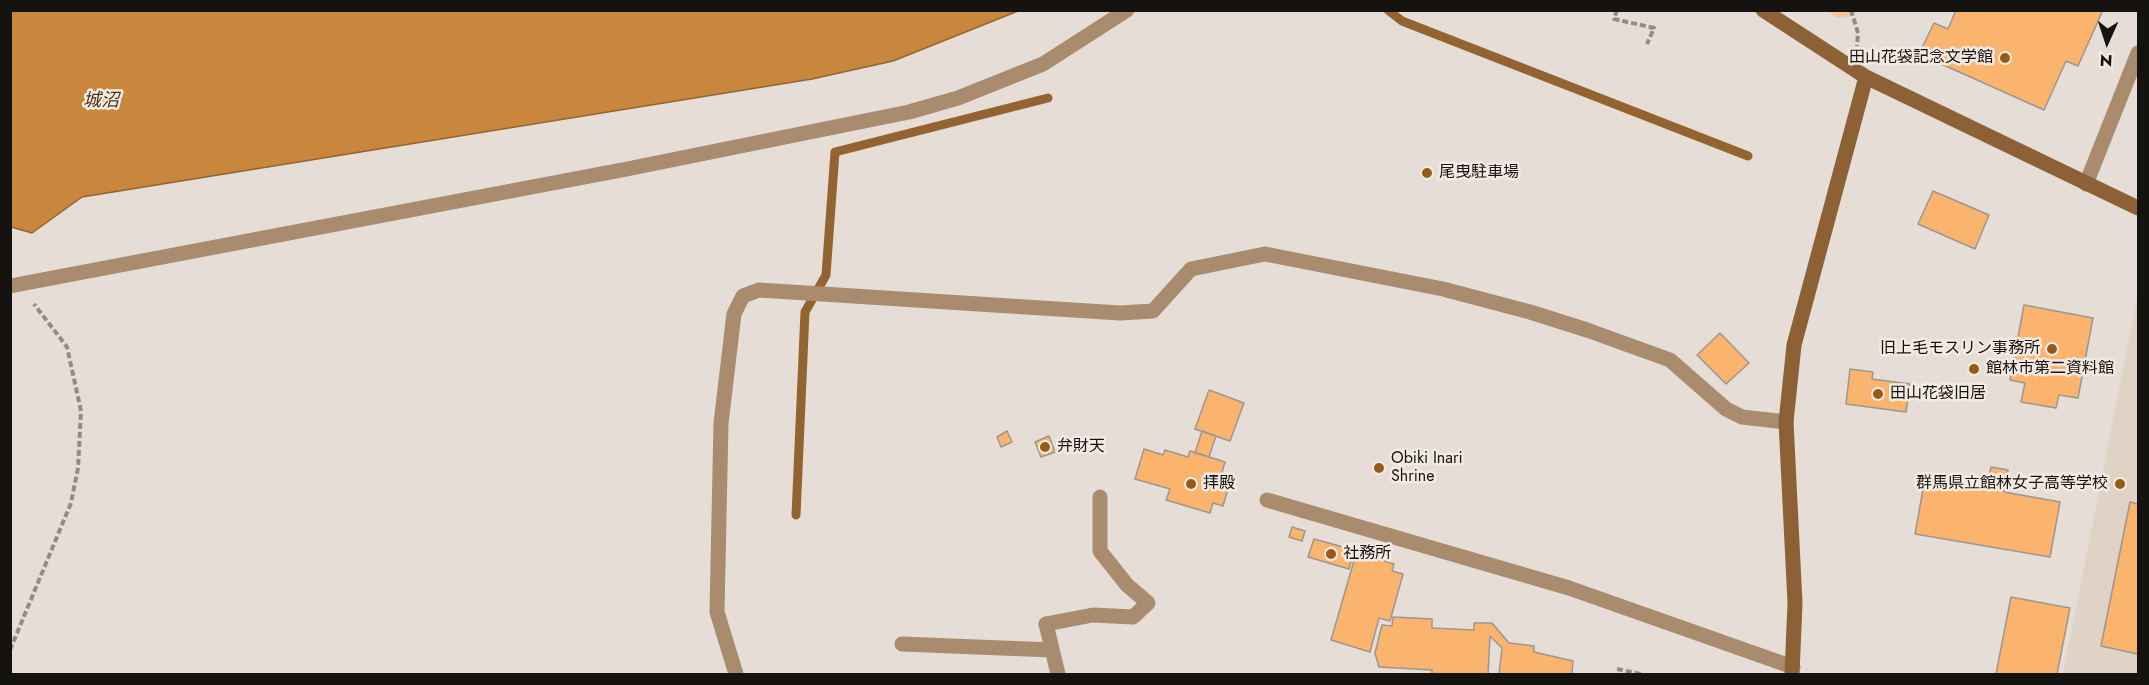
<!DOCTYPE html>
<meta charset="utf-8">
<style>
body{margin:0}
#map{position:relative;width:2149px;height:685px;overflow:hidden;background:#e5ddd6;font-family:Jost,sans-serif}
canvas{display:block}
.frame{position:absolute;inset:0;border:12px solid #151310;pointer-events:none}
.north{position:absolute;left:2077px;top:12px;width:60px;height:60px;-webkit-text-stroke:4px #f3ebe3;paint-order:stroke;rotate:183deg;font-size:16px;font-weight:700;line-height:24px;text-align:center;color:#151310}
.north::after{content:'';display:block;margin:auto;width:21px;height:27px;background:#151310;clip-path:polygon(50% 0,100% 100%,50% 72%,0 100%)}
</style>
<div id="map">
<canvas width="2149" height="685"></canvas>
<div class="frame"></div>
<div class="north">N</div>
</div>
<script>
const g = document.querySelector('canvas').getContext('2d');
g.lineJoin = 'round';
function paint(path, color) { g.fillStyle = color; g.fill(path, 'evenodd'); }
const toPath = rows => new Path2D(rows.map(r => 'M' + r).join(''));
function strokePath(path, color, width, dash) { g.strokeStyle = color; g.lineWidth = width; g.lineCap = dash ? 'butt' : 'round'; g.setLineDash(dash || []); g.stroke(path); }
function label(font, color, halo, rows, align = 'center') {
  g.font = font + ' Jost,"Noto Sans JP",sans-serif'; g.lineWidth = 5; g.setLineDash([]); g.textBaseline = 'middle'; g.strokeStyle = halo; g.fillStyle = color; for (const [text, x, y, turn = 0] of rows) {
    g.save(); g.translate(x, y); g.rotate((+turn || 0) * Math.PI / 180); g.textAlign = isNaN(turn) ? turn : align; if (halo) g.strokeText(text, 0, 0); g.fillText(text, 0, 0); g.restore();
  }
}
const built = toPath([
 [2138,293,2138,674,2063,674]
]);
const green = toPath([
 [1827,11,1855,11,1851,16,1838,18]
]);
const water = toPath([
 [10,11,11,10,1018,11,893,61,812,79,82,197,32,233,11,227,10,11]
]);
const stream = toPath([
 [1388,10,1402,21,1748,156],
 [796,515,805,312,826,275,835,152,1048,98]
]);
const building = toPath([
 [1956,10,2103,10,2078,66,2066,61,2044,110,1919,54,1934,23,1948,29,1956,10],
 [1933,191,1989,215,1975,249,1918,224,1933,191],
 [2024,305,2093,318,2078,398,2059,395,2056,408,2021,402,2025,383,2010,380,2024,305],
 [1720,333,1749,363,1726,384,1697,355,1720,333],
 [1850,369,1873,372,1872,379,1910,384,1906,412,1846,404,1850,369],
 [1209,390,1244,403,1230,441,1195,429,1209,390],
 [1007,431,1012,442,1001,447,997,437,1007,431],
 [1202,431,1216,436,1209,457,1195,453,1202,431],
 [1049,436,1055,452,1041,457,1035,442,1049,436],
 [1144,449,1163,455,1165,450,1188,457,1190,451,1225,462,1221,476,1231,479,1223,506,1213,503,1210,513,1166,500,1170,489,1135,479,1144,449],
 [1991,467,2008,470,2004,492,2060,502,2050,557,1915,534,1925,478,1987,488,1991,467],
 [2130,502,2138,504,2138,654,2101,646,2130,502],
 [1292,527,1305,531,1302,541,1289,537,1292,527],
 [1314,539,1354,550,1349,569,1308,557,1314,539],
 [1358,547,1380,553,1378,559,1394,564,1392,571,1403,574,1390,621,1379,618,1370,652,1331,640,1358,547],
 [2011,597,2070,608,2057,674,1996,674,2011,597],
 [1393,617,1432,619,1432,628,1474,630,1474,623,1492,623,1509,643,1534,646,1534,652,1573,661,1572,674,1499,674,1502,648,1490,636,1488,674,1432,674,1432,670,1379,667,1375,653,1382,625,1392,626,1393,617]
]);
const path = toPath([
 [1617,10,1614,19,1654,28,1647,44],
 [1851,10,1858,33,1857,46],
 [10,650,71,503,78,468,81,411,67,347,34,304],
 [1617,669,1641,674]
]);
const lane = toPath([
 [1267,500,1569,588,1793,667],
 [1046,624,1093,615,1133,617,1148,603,1127,585,1100,551,1100,497],
 [902,644,1052,650]
]);
const street = toPath([
 [2086,184,2138,53],
 [10,286,627,169,909,112,958,98,1043,64,1127,10],
 [1046,624,1058,674],
 [736,674,717,612,721,423,734,314,743,296,759,290,1120,313,1153,311,1191,269,1265,254,1443,289,1530,312,1587,330,1670,360,1726,409,1742,417,1786,422]
]);
const secondary = toPath([
 [1763,10,1866,77,2138,208],
 [1792,674,1795,603,1786,422,1794,345,1866,77]
]);
const markers = [
 [2005,58,6,"#955c19"],
 [1427,173,6,"#955c19"],
 [2052,349,6,"#955c19"],
 [1974,369,6,"#955c19"],
 [1878,394,6,"#955c19"],
 [1045,447,6,"#955c19"],
 [1379,468,6,"#955c19"],
 [1191,484,6,"#955c19"],
 [2120,484,6,"#955c19"],
 [1331,554,6,"#955c19"]
];
const poiNames = [
 ["田山花袋記念文学館",1993,58,"right"],
 ["尾曳駐車場",1439,173],
 ["旧上毛モスリン事務所",2040,349,"right"],
 ["館林市第二資料館",1986,369],
 ["田山花袋旧居",1890,394],
 ["弁財天",1057,447],
 ["Obiki Inari",1391,459],
 ["Shrine",1391,477],
 ["拝殿",1203,484],
 ["群馬県立館林女子高等学校",2108,484,"right"],
 ["社務所",1343,554]
];
const waterNames = [
 ["城沼",101,102]
];
paint(built, '#e0d2c5');
paint(green, '#f8c594');
paint(water, '#c9863d');
strokePath(water, '#936430', 1.5);
strokePath(stream, '#936430', 9);
paint(building, '#fbb46d');
strokePath(building, '#9d968f', 1.5);
strokePath(path, '#918c86', 4, [6, 3]);
strokePath(lane, '#a98b6e', 15);
strokePath(street, '#a98b6e', 15);
strokePath(secondary, '#8c6135', 15);
for (const [x, y, r, color] of markers) { const dot = new Path2D(); dot.arc(x, y, r, 0, 2 * Math.PI); g.fillStyle = color; g.fill(dot); strokePath(dot, '#f3ebe3', 2); }
label('16px', '#151310', '#f3ebe3', poiNames, 'left');
label('italic 18px', '#4e3113', '#f3ebe3', waterNames);
</script>
